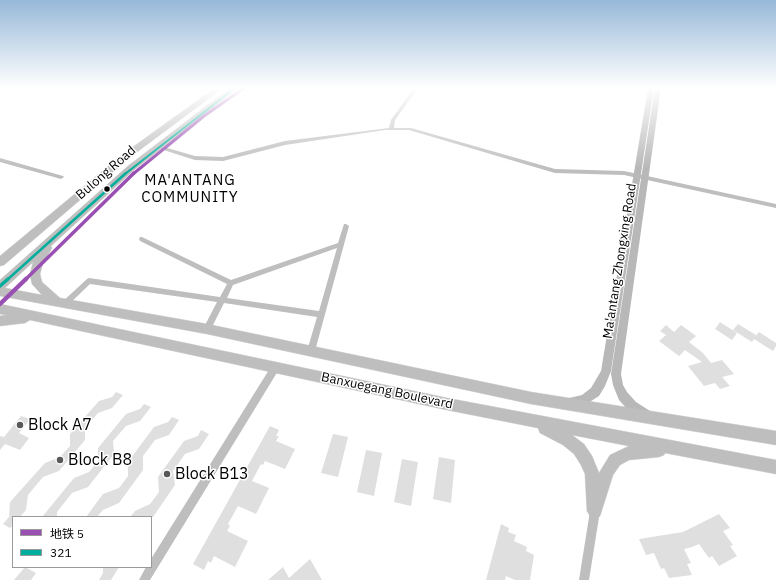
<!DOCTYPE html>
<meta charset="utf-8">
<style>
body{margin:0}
#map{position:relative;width:776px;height:580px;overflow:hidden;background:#fff;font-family:"IBM Plex Sans","Noto Sans SC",sans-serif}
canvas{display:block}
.legend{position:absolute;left:12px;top:516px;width:140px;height:52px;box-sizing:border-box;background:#fff;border:1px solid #999;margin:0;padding:5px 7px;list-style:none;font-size:12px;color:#000}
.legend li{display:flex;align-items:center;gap:8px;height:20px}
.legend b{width:20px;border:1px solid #999}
</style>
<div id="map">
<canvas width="776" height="580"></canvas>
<ul class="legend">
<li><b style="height:5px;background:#9950b2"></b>地铁 5</li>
<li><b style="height:5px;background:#01ad9c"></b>321</li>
</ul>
</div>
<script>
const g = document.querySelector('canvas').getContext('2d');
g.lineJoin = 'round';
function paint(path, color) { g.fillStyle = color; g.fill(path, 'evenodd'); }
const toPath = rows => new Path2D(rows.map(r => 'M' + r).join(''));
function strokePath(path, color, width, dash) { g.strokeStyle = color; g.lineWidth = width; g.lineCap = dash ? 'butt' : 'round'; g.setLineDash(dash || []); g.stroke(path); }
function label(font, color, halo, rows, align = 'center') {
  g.font = font + ' "IBM Plex Sans",sans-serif'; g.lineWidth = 3; g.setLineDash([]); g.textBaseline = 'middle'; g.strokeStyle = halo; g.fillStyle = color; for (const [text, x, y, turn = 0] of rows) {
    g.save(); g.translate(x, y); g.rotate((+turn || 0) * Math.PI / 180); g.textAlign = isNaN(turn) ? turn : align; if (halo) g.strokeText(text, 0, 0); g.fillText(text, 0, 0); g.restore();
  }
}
const building = toPath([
 [720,322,737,333,732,340,715,329],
 [738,324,756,335,755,337,759,332,776,343,776,346,773,351,754,339,752,342,733,330],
 [666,325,674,332,681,325,696,336,689,342,703,353,711,363,722,360,734,374,722,377,730,386,720,389,715,383,704,386,688,366,702,362,685,350,679,356,659,341,666,335,660,331],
 [116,392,123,395,112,408,98,413,85,428,85,440,59,471,43,477,28,495,26,510,20,517,13,517,13,525,10,528,3,524,9,517,10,502,45,463,60,457,70,446,70,434,99,401,112,397],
 [144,404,151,407,140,421,126,426,113,441,114,454,88,487,72,493,57,512,57,517,42,517,74,478,89,472,98,461,98,448,126,414,140,409],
 [21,416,30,419,19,433,29,438,20,450,5,444,0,450,0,436,4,437],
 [172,417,179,420,169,435,155,440,143,456,143,470,119,503,103,510,97,517,86,517,103,494,119,488,128,476,128,462,154,427,168,422],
 [270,426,279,430,276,436,279,436,276,441,295,449,285,469,265,461,263,465,261,464,252,481,269,488,256,514,238,506,228,524,230,526,227,531,248,541,235,567,214,556,211,563,208,561,204,570,193,564],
 [201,430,209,434,199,449,185,454,173,471,175,485,153,517,130,517,135,511,150,504,159,492,158,477,184,441,198,436],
 [333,434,348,437,338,477,321,473],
 [366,450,382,453,374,496,357,492],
 [439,457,455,460,451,503,433,499],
 [402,459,418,462,411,506,394,502],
 [719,514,730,528,723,531,733,545,730,546,737,556,719,566,712,556,709,558,699,544,692,547,684,549,691,563,687,564,692,575,669,578,664,568,661,569,654,553,646,555,639,539,683,532],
 [501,524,509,528,508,532,516,535,514,541,527,547,526,551,534,555,530,580,515,580,506,576,505,580,486,580],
 [310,559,322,580,268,580,283,567,289,578],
 [25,567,36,573,31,580,14,580],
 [103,567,119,567,111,580,99,580,103,573]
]);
const street = toPath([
 [414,88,418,88,395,120,394,128,411,128,555,169,624,171,776,204,776,208,624,175,555,173,409,130,385,130,285,145,223,161,195,160,154,147,157,145,195,156,223,157,285,141,389,128,391,120,414,88],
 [0,158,63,176,64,177,61,179,0,162,0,158],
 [344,224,346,224,349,226,315,351,314,353,311,354,308,353,307,351,317,317,224,303,210,331,207,332,204,331,203,329,217,302,90,284,67,306,64,307,61,306,60,304,87,279,89,278,220,297,227,284,140,241,139,239,140,237,142,237,231,280,338,243,344,224],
 [337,248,319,311,227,298,233,285,337,248],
 [275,364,278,365,279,368,278,371,150,580,139,580,146,567,151,567,151,559,272,365,275,364],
 [595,506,598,508,600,511,589,580,579,580,590,511,592,508,595,506]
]);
const secondary = toPath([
 [648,88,654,88,611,371,605,386,599,396,588,403,569,408,565,407,564,403,565,399,582,395,591,388,601,371,648,88],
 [655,88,661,88,621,374,623,385,627,392,636,402,650,411,652,415,650,419,646,420,628,410,619,400,613,385,611,374,655,88]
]);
const primary = toPath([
 [215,88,223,88,129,158,4,265,0,266,0,256,123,154,215,88],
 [230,88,238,88,134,170,51,246,52,248,43,263,40,274,42,282,60,298,207,324,531,392,776,431,776,445,531,404,207,334,0,296,0,280,128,166,230,88],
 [33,262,30,274,32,284,42,295,5,288,33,262],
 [0,304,447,398,776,460,776,474,665,453,664,455,659,457,629,460,620,465,613,475,600,516,595,519,590,516,587,511,585,474,581,465,574,454,563,445,540,433,538,428,447,410,30,320,25,323,0,326,0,316,7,315,0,314,0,304],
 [572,435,629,446,610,455,599,473,592,456,584,444,572,435]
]);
const bus1Far2 = toPath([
 [125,174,235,88]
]);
const bus1Far1 = toPath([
 [7,280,126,173]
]);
const bus1 = toPath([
 [0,286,8,279]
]);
const metro1Far2 = toPath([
 [133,174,204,116,244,88]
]);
const metro1Far1 = toPath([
 [25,280,134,173]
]);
const metro1 = toPath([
 [0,304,26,279]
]);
const markers = [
 [107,189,3.5,"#000"],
 [20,425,4,"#595959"],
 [60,460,4,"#595959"],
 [167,474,4,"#595959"]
];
const streetNames = [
 ["Bulong Road",106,173,-41],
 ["Ma'antang Zhongxing Road",620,261,-81],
 ["Banxuegang Boulevard",387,391,12]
];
const quarterNames = [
 ["MA'ANTANG",190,181],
 ["COMMUNITY",190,198]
];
const nearPoinames = [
 ["Block A7",28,425],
 ["Block B8",68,460],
 ["Block B13",175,474]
];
paint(building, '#dfdfdf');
strokePath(primary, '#dbdbdb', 1);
paint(street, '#bebebe');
paint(secondary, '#b8b8b8');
paint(primary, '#bebebe');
strokePath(bus1Far2, '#01ad9c', 2);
strokePath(bus1Far1, '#01ad9c', 2.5);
strokePath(bus1, '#01ad9c', 3.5);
strokePath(metro1Far2, '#9950b2', 3);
strokePath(metro1Far1, '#9950b2', 3.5);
strokePath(metro1, '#9950b2', 4.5);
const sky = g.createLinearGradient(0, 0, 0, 169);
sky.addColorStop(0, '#97b8d8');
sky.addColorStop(0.52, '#fff');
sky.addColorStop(1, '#ffffff00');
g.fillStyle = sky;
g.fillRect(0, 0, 776, 169);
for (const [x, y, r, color] of markers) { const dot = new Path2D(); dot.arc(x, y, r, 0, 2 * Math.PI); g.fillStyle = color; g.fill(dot); strokePath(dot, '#fff', 1.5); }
label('13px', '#000', '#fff', streetNames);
g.letterSpacing = '1px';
label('15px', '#000', '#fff', quarterNames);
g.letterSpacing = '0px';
label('16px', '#000', '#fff', nearPoinames, 'left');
</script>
